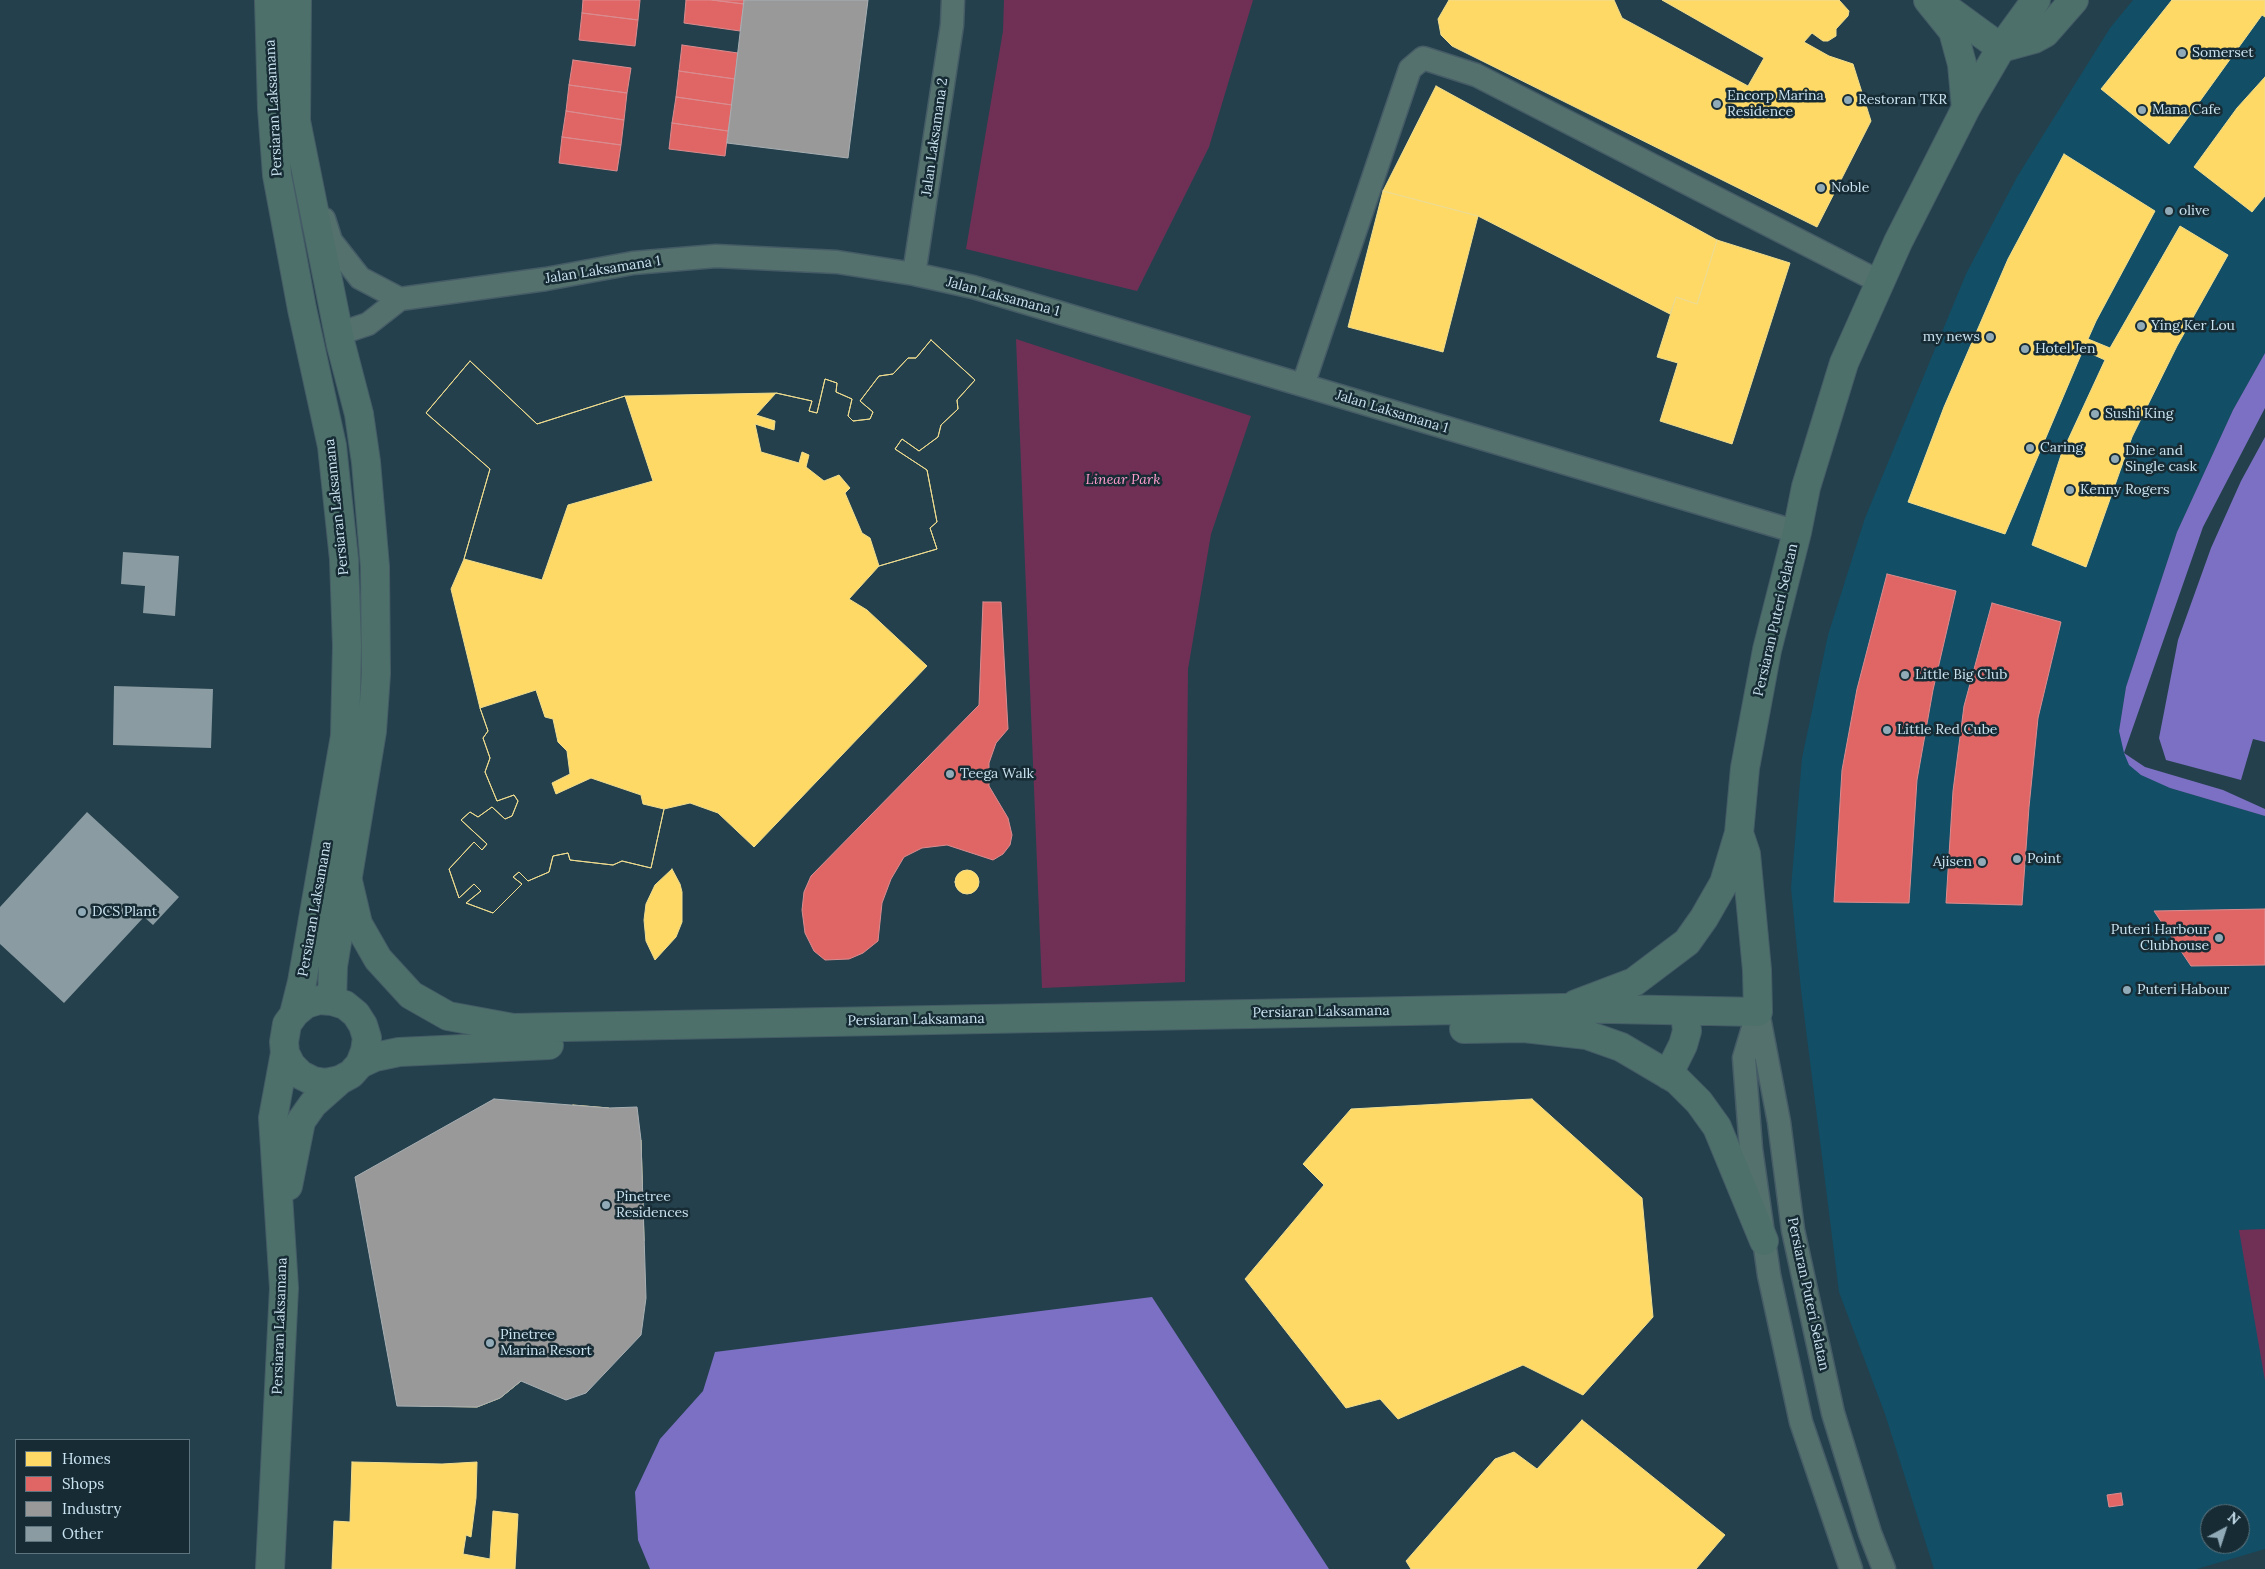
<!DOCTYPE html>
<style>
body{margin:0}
#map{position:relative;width:2265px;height:1569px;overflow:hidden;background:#24404c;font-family:Lora,serif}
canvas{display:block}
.legend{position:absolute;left:15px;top:1439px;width:175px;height:115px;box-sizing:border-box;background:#162b34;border:1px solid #5e757f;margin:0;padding:6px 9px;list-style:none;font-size:15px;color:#cae3f0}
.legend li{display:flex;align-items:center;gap:10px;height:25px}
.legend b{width:25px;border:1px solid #5e757f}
.north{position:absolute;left:2200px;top:1504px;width:50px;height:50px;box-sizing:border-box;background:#162b34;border:1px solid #5e757f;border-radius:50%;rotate:40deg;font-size:14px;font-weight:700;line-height:20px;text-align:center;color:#cae3f0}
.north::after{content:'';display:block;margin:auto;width:18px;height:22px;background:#90aab7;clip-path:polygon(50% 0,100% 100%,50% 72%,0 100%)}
</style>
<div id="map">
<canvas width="2265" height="1569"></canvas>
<ul class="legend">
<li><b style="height:14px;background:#ffd966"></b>Homes</li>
<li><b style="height:14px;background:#e06666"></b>Shops</li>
<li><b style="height:14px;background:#999"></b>Industry</li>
<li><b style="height:14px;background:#8a9ba2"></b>Other</li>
</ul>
<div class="north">N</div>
</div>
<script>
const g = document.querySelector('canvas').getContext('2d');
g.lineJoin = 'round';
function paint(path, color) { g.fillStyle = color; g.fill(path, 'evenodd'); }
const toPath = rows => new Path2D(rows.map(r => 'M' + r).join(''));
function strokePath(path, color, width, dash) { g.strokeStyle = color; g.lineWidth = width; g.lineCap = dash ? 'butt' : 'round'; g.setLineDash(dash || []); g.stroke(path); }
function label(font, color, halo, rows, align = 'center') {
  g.font = font + ' Lora,serif'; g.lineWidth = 5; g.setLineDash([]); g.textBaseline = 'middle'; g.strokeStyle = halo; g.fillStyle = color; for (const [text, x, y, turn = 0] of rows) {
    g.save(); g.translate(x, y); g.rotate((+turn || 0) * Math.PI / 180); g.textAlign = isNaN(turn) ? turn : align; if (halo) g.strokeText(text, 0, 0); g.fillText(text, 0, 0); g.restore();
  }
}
const built = toPath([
 [2133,0,2265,0,2265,353,2233,410,2177,532,2126,687,2119,731,2170,788,2265,816,2265,1549,2197,1569,1934,1569,1885,1414,1839,1292,1801,990,1791,888,1802,758,1828,635,1865,518,1966,274,2017,177,2110,28],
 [2210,1514,2240,1514,2240,1544,2210,1544]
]);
const green = toPath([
 [1004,0,1253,0,1209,147,1137,291,966,249,1003,31],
 [1016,339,1251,416,1211,534,1188,669,1185,982,1042,988],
 [2265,1229,2265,1381,2239,1230]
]);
const water = toPath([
 [2265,353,2265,816,2170,788,2141,775,2129,765,2124,753,2119,731,2126,687,2177,532,2233,410],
 [1152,1297,1329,1569,650,1569,638,1540,635,1492,660,1439,703,1391,715,1352]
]);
const pier = toPath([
 [2265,408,2265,437,2241,481,2211,548,2178,640,2159,738,2166,760,2241,780,2253,739,2265,742,2265,809,2223,790,2145,767,2124,753,2203,527]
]);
const homes = toPath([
 [1449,0,1614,0,1622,18,1748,86,1764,58,1662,0,1839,0,1849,11,1848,16,1836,29,1836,36,1828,41,1823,41,1812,33,1804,42,1829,56,1853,64,1871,121,1817,227,1452,46,1441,35,1438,19,1449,0],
 [2172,0,2265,0,2265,17,2262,15,2169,144,2101,89,2172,0],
 [2265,77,2265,196,2252,212,2194,167,2237,108,2265,77],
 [1436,86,1717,240,1697,304,1676,297,1670,314,1478,216,1383,191,1436,86],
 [2064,154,2155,211,2096,321,2088,339,2110,348,2180,226,2228,255,2177,346,2132,437,2086,567,2032,545,2061,455,2105,360,2083,350,2005,534,1908,502,1944,407,2008,259,2064,154],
 [1383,191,1478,216,1443,352,1348,327,1383,191],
 [1717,240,1790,263,1732,444,1660,421,1678,363,1657,357,1676,297,1697,304,1717,240],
 [931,340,975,380,957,400,958,409,941,425,938,437,919,451,902,439,895,449,927,470,937,522,930,528,937,549,879,566,870,538,862,533,845,493,850,488,839,475,824,481,806,467,809,455,802,452,799,463,761,452,755,424,774,430,775,421,756,415,776,393,812,401,809,411,817,413,825,379,837,383,836,392,852,399,848,416,853,421,870,419,873,412,860,401,879,376,893,374,908,358,916,358,931,340],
 [931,340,975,380,957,400,958,409,941,425,938,437,919,451,902,439,895,449,927,470,937,522,930,528,937,549,879,566,849,599,867,610,927,666,754,847,718,813,690,803,664,809,651,868,622,861,613,865,570,860,568,853,553,856,549,872,528,881,519,872,513,877,522,884,493,913,466,903,481,891,474,884,459,898,449,869,474,842,482,850,487,844,461,820,470,812,478,817,492,807,505,819,512,816,518,801,514,795,497,801,485,772,490,758,483,738,488,731,480,708,451,589,464,559,490,469,426,413,470,361,537,424,625,396,776,393,812,401,809,411,817,413,825,379,837,383,836,392,852,399,848,416,853,421,870,419,873,412,860,401,879,376,893,374,908,358,916,358,931,340],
 [470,361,537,424,625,396,653,481,568,505,542,580,464,559,490,469,426,413,470,361],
 [536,690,545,717,553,719,558,742,567,751,570,774,552,783,556,794,591,778,641,795,643,804,664,809,651,868,622,861,613,865,570,860,568,853,553,856,549,872,528,881,519,872,513,877,522,884,493,913,466,903,481,891,474,884,459,898,449,869,474,842,482,850,487,844,461,820,470,812,478,817,492,807,505,819,512,816,518,801,514,795,497,801,485,772,490,758,483,738,488,731,480,708,536,690],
 [672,869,680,884,682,892,682,922,676,937,655,960,646,941,644,920,646,904,655,885,672,869],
 '955 882a12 12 0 1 1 24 0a12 12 0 1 1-24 0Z',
 [1532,1099,1642,1198,1653,1317,1583,1395,1523,1365,1398,1419,1380,1399,1346,1408,1245,1279,1324,1185,1303,1164,1351,1109,1532,1099],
 [573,1105,609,1108,608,1126,631,1127,630,1139,641,1140,644,1241,615,1247,601,1267,580,1242,581,1228,568,1227,571,1183,587,1184,588,1153,570,1152,573,1105],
 [539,1270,558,1283,549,1297,571,1311,539,1364,521,1381,500,1398,477,1407,422,1406,409,1404,400,1398,395,1389,392,1371,396,1362,401,1355,410,1350,430,1349,417,1297,439,1292,446,1314,482,1316,515,1277,529,1286,539,1270],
 [1582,1420,1725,1535,1696,1569,1411,1569,1406,1561,1495,1459,1514,1452,1537,1469,1582,1420],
 [352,1462,442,1464,477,1462,476,1498,471,1537,466,1535,463,1554,490,1559,493,1511,518,1514,515,1569,332,1569,334,1521,350,1522,352,1462]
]);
const shops = toPath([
 [583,0,640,0,638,20,582,13,583,0],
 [686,0,712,0,744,4,740,31,684,23,686,0],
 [712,0,744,0,744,4,712,0],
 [582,13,638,20,635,46,579,40,582,13],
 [682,45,738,53,735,79,679,71,682,45],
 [573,60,631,68,627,93,569,85,573,60],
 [679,71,735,79,732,105,676,97,679,71],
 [569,85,627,93,624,120,566,111,569,85],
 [676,97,732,105,728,131,672,123,676,97],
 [566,111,624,120,621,145,562,137,566,111],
 [672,123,728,131,725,156,669,149,672,123],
 [562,137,621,145,617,171,559,163,562,137],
 [1887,574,1956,591,1933,690,1917,780,1909,903,1834,902,1842,770,1857,689,1887,574],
 [983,602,1001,602,1008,729,996,743,989,763,989,786,1008,818,1012,835,1010,845,1003,854,993,860,947,845,922,848,904,857,891,879,882,903,878,941,863,953,849,959,825,960,814,951,805,933,802,910,804,892,811,876,979,705,983,602],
 [1992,603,2061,622,2038,718,2029,807,2022,905,1946,903,1953,791,1964,706,1992,603],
 [2265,909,2265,965,2191,966,2154,911,2265,909],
 [2121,1493,2123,1505,2109,1507,2107,1495,2121,1493]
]);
const industry = toPath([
 [744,0,868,0,848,158,727,143,744,0],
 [494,1099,609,1108,637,1107,641,1140,646,1298,641,1335,586,1393,566,1400,521,1381,500,1398,477,1407,397,1406,355,1177,494,1099]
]);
const building = toPath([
 [123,552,179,556,175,616,143,613,145,586,121,584],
 [114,686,213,689,211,748,113,745],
 [87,812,179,897,153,925,144,917,64,1003,0,944,0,907]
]);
const street = toPath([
 [324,219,331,241,360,278,400,299,546,279,633,263,716,256,837,262,914,274,973,287,1797,532],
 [914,274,952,25,953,0],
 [339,332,350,330,368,324,400,299],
 [1303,385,1410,69,1423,58,1476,75,1880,282],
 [1758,1012,1779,1122,1793,1230,1833,1413,1870,1533,1884,1569],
 [1756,1018,1744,1058,1751,1149,1769,1275,1801,1422,1851,1569]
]);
const secondary = toPath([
 [269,0,272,108,277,175,302,309,332,446,344,559,347,646,345,736,302,982,294,1014],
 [297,0,296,121,341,345,359,414,366,462,375,567,376,674,372,731,333,966,332,1001],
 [1928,0,1953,31,1962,64,1966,108],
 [1942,5,2001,48],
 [2001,48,2034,39,2045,33,2074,0],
 [347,877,358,924,378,959,411,995,448,1016,513,1028,1564,1008,1758,1012,1757,970,1746,854,1739,833,1745,768,1767,650,1797,532,1806,487,1844,363,1898,242,1966,108,2001,48,2036,0],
 [1576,1004,1634,982,1687,942,1704,918,1724,883,1739,833],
 [1464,1029,1524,1028,1587,1035,1621,1047,1677,1080,1699,1102,1717,1127,1764,1241],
 [360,1064,375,1057,399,1052,549,1045],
 [1668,1075,1683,1045,1687,1031,1685,1011],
 [288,1186,301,1121,313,1104,340,1080,351,1074,360,1064,365,1051,367,1038,363,1025,356,1014,345,1005,332,1001,319,1000,306,1004,295,1013,287,1024,284,1042,285,1053,291,1065,301,1075,313,1081,326,1083,340,1080],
 [270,1569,284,1288,273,1118,285,1053]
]);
const markers = [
 [2182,53,5,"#90aab7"],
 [1848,100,5,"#90aab7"],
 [1717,104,5,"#90aab7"],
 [2142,110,5,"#90aab7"],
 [1821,188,5,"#90aab7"],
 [2169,211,5,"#90aab7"],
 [2141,326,5,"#90aab7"],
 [1990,337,5,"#90aab7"],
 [2025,349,5,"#90aab7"],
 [2095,414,5,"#90aab7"],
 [2030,448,5,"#90aab7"],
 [2115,459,5,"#90aab7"],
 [2070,490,5,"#90aab7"],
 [1905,675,5,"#90aab7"],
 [1887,730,5,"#90aab7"],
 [950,774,5,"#90aab7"],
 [2017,859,5,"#90aab7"],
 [1982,862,5,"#90aab7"],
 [82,912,5,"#90aab7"],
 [2219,938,5,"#90aab7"],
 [2127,990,5,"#90aab7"],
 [606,1205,5,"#90aab7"],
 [490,1343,5,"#90aab7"]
];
const poiNames = [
 ["Somerset",2192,53],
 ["Encorp Marina",1727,96],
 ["Residence",1727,112],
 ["Restoran TKR",1858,100],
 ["Mana Cafe",2152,110],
 ["Noble",1831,188],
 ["olive",2179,211],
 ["Ying Ker Lou",2151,326],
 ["my news",1980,337,"right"],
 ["Hotel Jen",2035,349],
 ["Sushi King",2105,414],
 ["Caring",2040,448],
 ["Dine and",2125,451],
 ["Single cask",2125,467],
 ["Kenny Rogers",2080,490],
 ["Little Big Club",1915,675],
 ["Little Red Cube",1897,730],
 ["Teega Walk",960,774],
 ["Point",2027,859],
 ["Ajisen",1972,862,"right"],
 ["DCS Plant",92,912],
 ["Puteri Harbour",2209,930,"right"],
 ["Clubhouse",2209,946,"right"],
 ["Puteri Habour",2137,990],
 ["Pinetree",616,1197],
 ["Residences",616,1213],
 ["Pinetree",500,1335],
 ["Marina Resort",500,1351]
];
const streetNames = [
 ["Persiaran Laksamana",274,108,-93],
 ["Jalan Laksamana 2",935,137,-82],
 ["Jalan Laksamana 1",603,270,-9],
 ["Jalan Laksamana 1",1003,297,15],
 ["Jalan Laksamana 1",1392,412,17],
 ["Persiaran Laksamana",337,507,-96],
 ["Persiaran Puteri Selatan",1776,620,-77],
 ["Persiaran Laksamana",315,909,-80],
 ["Persiaran Laksamana",1321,1012,-1],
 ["Persiaran Laksamana",916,1020,-1],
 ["Persiaran Puteri Selatan",1808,1294,78],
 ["Persiaran Laksamana",280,1326,-88]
];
const parkNames = [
 ["Linear Park",1123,480]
];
paint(built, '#124e65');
paint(green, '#703056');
paint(water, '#7b70c3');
paint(pier, '#24404c');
paint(homes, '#ffd966');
strokePath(homes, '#efdc8f', 1);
paint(shops, '#e06666');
strokePath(shops, '#d98c8f', 1);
paint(industry, '#999');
strokePath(industry, '#a8afb3', 1);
paint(building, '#8a9ba2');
strokePath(street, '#455c66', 25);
strokePath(secondary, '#455c66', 30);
strokePath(street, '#55716d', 22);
strokePath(secondary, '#4d716a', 28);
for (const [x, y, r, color] of markers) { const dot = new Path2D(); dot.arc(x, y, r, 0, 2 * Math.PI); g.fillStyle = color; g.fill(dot); strokePath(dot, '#162b34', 2); }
label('14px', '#cae3f0', '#162b34', poiNames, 'left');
label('14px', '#cae3f0', '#162b34', streetNames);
label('italic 14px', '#fe9ccc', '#162b34', parkNames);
</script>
